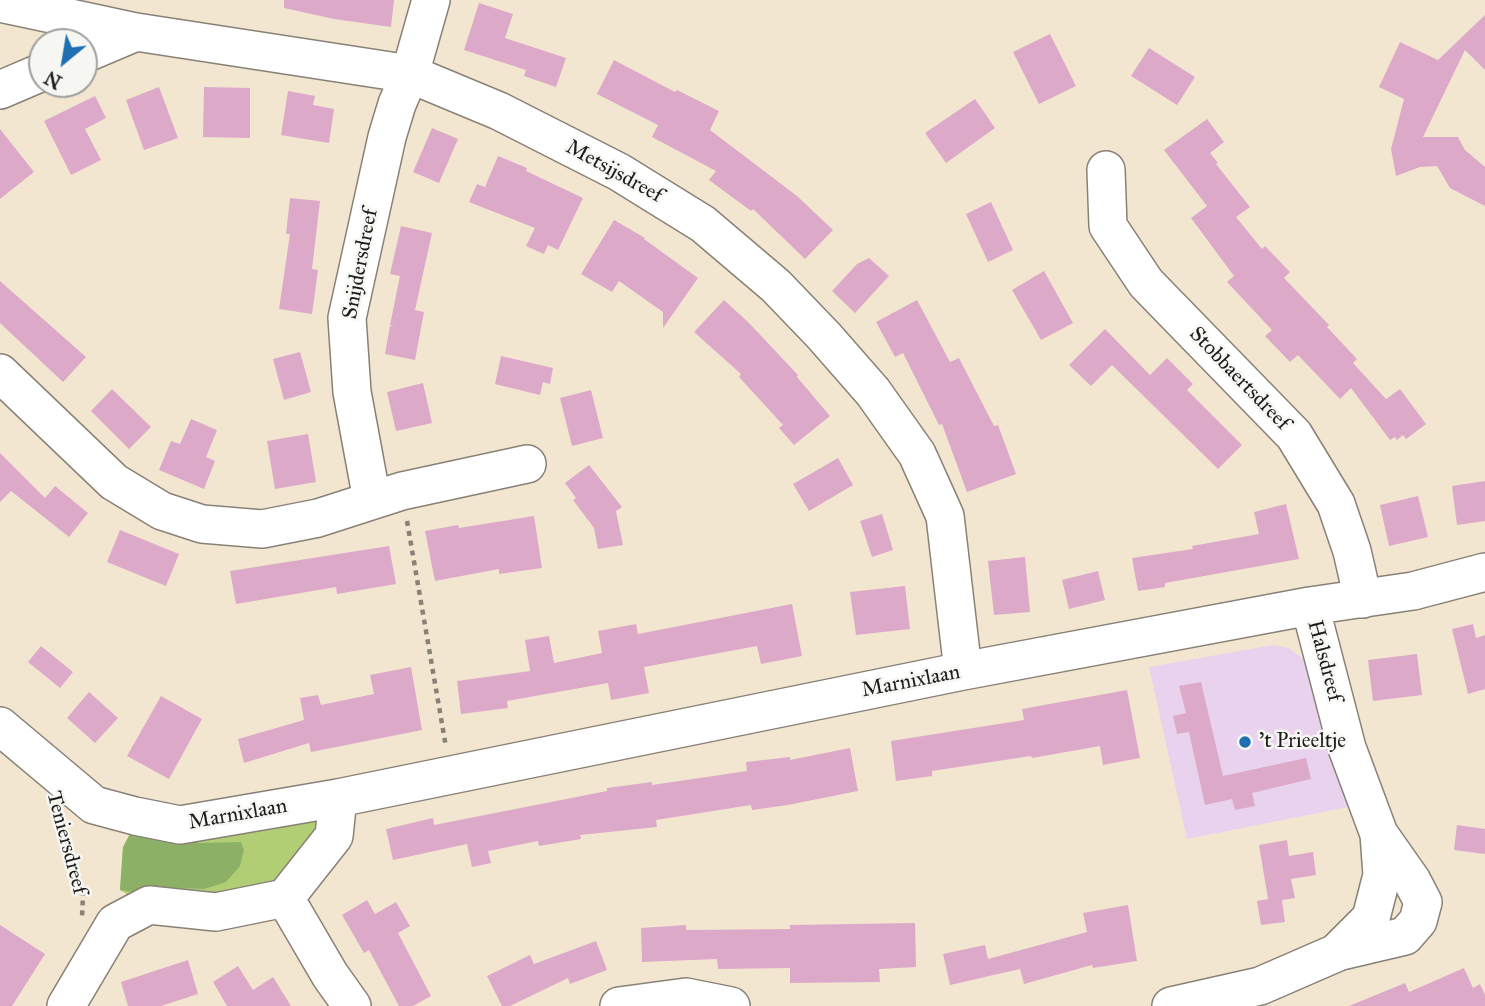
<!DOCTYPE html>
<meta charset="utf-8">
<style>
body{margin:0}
#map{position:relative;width:1485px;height:1006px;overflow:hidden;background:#f3e6d1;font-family:"IM FELL Great Primer",serif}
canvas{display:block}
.north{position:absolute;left:28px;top:28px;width:70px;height:70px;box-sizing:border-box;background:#f6f6f2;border:2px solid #9f9f9c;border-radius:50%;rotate:210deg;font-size:19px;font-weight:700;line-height:28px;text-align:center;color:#1c1c1c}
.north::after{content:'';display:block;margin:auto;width:24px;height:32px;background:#1f6fb2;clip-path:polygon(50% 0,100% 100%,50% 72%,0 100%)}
</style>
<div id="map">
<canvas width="1485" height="1006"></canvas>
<div class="north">N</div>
</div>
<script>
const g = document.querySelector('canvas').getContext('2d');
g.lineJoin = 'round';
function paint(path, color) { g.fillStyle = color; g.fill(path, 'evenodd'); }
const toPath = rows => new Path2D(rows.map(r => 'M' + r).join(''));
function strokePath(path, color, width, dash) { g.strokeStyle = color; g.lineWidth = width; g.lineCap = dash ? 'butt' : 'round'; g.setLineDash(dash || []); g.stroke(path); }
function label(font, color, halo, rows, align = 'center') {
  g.font = font + ' "IM FELL Great Primer",serif'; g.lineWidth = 5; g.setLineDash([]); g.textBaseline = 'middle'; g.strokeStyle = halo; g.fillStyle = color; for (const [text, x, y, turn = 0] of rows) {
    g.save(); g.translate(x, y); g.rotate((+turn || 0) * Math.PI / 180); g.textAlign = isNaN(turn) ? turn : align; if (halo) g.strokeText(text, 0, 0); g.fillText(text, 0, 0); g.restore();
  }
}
const built = toPath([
 [1273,645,1289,648,1307,662,1321,726,1348,807,1187,839,1149,667]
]);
const green = toPath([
 [318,818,323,829,294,873,269,885,232,896,130,896,120,890,123,847,130,834]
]);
const forest = toPath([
 [144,831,200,843,241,842,244,850,240,866,226,882,204,889,180,888,138,893,120,890,123,847,130,834]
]);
const building = toPath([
 [284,0,394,0,391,27,334,19,284,8],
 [479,3,513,14,505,38,566,58,556,87,524,76,526,70,464,50],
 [1485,15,1485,70,1465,50,1423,137,1458,137,1465,150,1485,167,1485,206,1450,188,1437,166,1420,167,1396,176,1391,149,1404,99,1379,87,1400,42,1438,60],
 [1050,34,1076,86,1039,104,1013,52],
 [1149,48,1195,77,1177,105,1131,76],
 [614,60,675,92,677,90,719,111,710,130,797,196,833,230,805,259,753,209,751,211,709,180,716,171,652,137,658,125,597,94],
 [159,87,178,138,144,150,126,100],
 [204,87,250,88,250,138,203,137],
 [288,91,315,96,313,105,334,109,329,143,281,135],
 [95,96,106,118,85,129,101,160,71,175,44,121],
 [975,99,995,128,946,163,925,133],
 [1207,119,1224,142,1210,153,1218,163,1216,164,1250,207,1236,217,1262,249,1265,246,1290,272,1284,278,1329,325,1327,327,1357,359,1353,363,1386,399,1400,389,1426,424,1406,439,1403,435,1397,440,1395,437,1390,440,1351,388,1340,399,1298,355,1290,362,1265,336,1272,330,1227,282,1234,276,1191,218,1207,206,1164,150],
 [432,128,458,139,439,183,413,172],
 [0,129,34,172,0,199],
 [498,156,527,168,526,171,583,198,558,250,548,245,544,254,526,246,535,228,469,202,477,184,485,187],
 [290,198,320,201,312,269,318,270,312,314,279,309,290,234,286,234],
 [991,202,1013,250,988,262,966,214],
 [614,220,645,238,644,239,698,278,663,328,663,312,619,281,612,292,581,274],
 [401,226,432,233,415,310,424,312,415,360,385,354,390,326,394,325,390,325,400,276,390,274],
 [869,258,889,276,855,313,832,291,857,264],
 [1044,271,1073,323,1041,340,1012,290],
 [0,281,86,357,63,382,0,323],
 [724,300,749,323,798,375,797,377,830,416,794,445,779,428,783,425,739,377,741,374,694,332],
 [917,300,950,362,959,358,994,426,998,425,1016,474,967,492,942,424,939,425,903,353,895,357,876,322],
 [1105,329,1150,375,1167,358,1193,384,1187,390,1242,445,1218,469,1112,365,1091,386,1069,365],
 [300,352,311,392,284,400,273,359],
 [501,356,553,368,550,384,543,382,540,395,495,384],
 [423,383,432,423,396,431,387,392],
 [112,389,151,427,129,449,91,411],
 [591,390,603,438,572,446,560,398],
 [191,419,217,430,206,457,215,461,204,489,159,470,171,441,180,444],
 [308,434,316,482,275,489,267,441],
 [0,453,45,498,55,486,88,513,69,537,11,491,0,502],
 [838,458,853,485,809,511,793,484],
 [589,465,622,507,616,511,623,545,598,549,594,528,573,500,576,498,565,483],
 [1485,481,1485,521,1457,525,1452,486],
 [1418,496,1428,537,1389,546,1380,505],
 [1286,504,1299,559,1165,583,1165,587,1138,591,1132,558,1193,549,1192,546,1259,534,1254,512],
 [882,514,893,550,872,557,860,521],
 [534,516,542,568,499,574,499,569,435,581,425,531,458,525,459,528],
 [120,530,179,554,166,586,107,562],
 [389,546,396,584,337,594,336,587,236,604,230,571],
 [1025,557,1030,612,994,615,988,561],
 [1098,571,1105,600,1069,609,1062,580],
 [905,586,910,629,856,635,850,592],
 [792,604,802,656,761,664,757,646,644,667,649,693,611,700,608,683,507,701,508,708,461,714,457,681,530,671,525,640,549,636,554,663,602,653,598,631,636,624,638,634],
 [1473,624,1476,638,1485,635,1485,689,1468,694,1452,629],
 [41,646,73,672,60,688,28,662],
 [1417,654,1422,695,1373,701,1368,660],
 [411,667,422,730,311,752,309,743,244,763,238,739,304,720,300,698,318,695,321,705,374,694,370,675],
 [1201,682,1223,776,1306,758,1311,779,1252,793,1255,806,1235,810,1232,799,1205,805,1189,732,1177,734,1173,716,1186,713,1179,686],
 [1127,690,1140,758,1103,765,1100,746,1032,758,1031,756,932,771,932,776,896,781,891,741,1024,720,1022,709],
 [89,692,118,718,95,743,67,718],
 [161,696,202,719,169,779,127,756],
 [850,748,858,791,788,805,752,810,751,805,656,820,657,827,580,835,581,839,539,846,538,841,488,851,491,863,472,867,467,844,393,860,386,829,433,818,434,825,607,791,607,788,652,782,652,785,747,771,746,762,790,757,790,760],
 [1457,825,1485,829,1485,854,1454,850],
 [1287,840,1289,856,1313,852,1316,875,1291,879,1295,898,1282,900,1285,922,1261,925,1257,901,1268,899,1259,845],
 [367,900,375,914,396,902,410,926,398,933,431,996,413,1006,399,1006,369,950,364,953,342,915],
 [1128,905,1137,961,1093,968,1092,965,1024,984,1020,969,950,985,943,954,985,945,988,959,1087,932,1083,913],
 [915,923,916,967,879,969,880,982,790,983,790,968,718,969,717,959,642,962,641,928,686,925,686,930,790,929,790,925],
 [0,925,45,954,12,1006,0,1006],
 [596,941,607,970,570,984,568,978,510,1006,502,1006,487,976,530,955,534,964],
 [188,960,198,994,161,1006,128,1006,121,982],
 [238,966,253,990,273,977,291,1006,227,1006,213,982],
 [1464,968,1473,988,1480,984,1485,995,1485,1006,1349,1006,1405,983,1409,992]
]);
const path = toPath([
 [407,521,446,747],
 [59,814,83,894,82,918]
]);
const minor = toPath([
 [0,3,136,32,410,74,499,111,619,172,703,224,776,286,824,336,873,392,917,454,945,516,963,671],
 [84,54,136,32],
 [0,90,42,72],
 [1106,170,1108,226,1146,283,1294,435,1336,504,1352,551,1363,599],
 [0,373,114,482,162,511,202,524,262,529,318,518,402,491,527,464],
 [372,500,352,392,347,318,387,137,397,104,410,74,431,0],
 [0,726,94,805,135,816,180,825,338,798,963,671,1310,606,1413,591,1485,572],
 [285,898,330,975,352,1006],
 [1337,952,1405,936,1418,921,1423,902,1412,881,1379,834],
 [66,1006,115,923,149,905,216,912,285,898,334,836,338,798],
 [619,1006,686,997,731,1006],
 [1171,1006,1260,986,1336,953,1371,918,1382,875,1379,834,1347,748,1310,606]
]);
const markers = [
 [1245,742,7,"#1f6fb2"]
];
const streetNames = [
 ["Metsijsdreef",614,172,29],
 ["Snijdersdreef",361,264,-79],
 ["Stobbaertsdreef",1239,379,46],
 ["Halsdreef",1324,661,75],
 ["Marnixlaan",911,682,-11],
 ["Marnixlaan",238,815,-10],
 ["Teniersdreef",66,843,75]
];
const poiNames = [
 ["’t Prieeltje",1259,742]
];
paint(built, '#e9d2ed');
paint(green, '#b1ce75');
paint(forest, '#8cb166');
paint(building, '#dda9c9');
strokePath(minor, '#888176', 40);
strokePath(path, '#888176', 4.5, [5, 5]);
strokePath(minor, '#fff', 37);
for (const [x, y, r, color] of markers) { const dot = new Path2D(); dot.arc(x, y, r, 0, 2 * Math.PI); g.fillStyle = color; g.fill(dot); strokePath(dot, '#f6f6f2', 2.5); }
label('21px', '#1c1c1c', '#f6f6f2', streetNames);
label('21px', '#1c1c1c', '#f6f6f2', poiNames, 'left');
</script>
